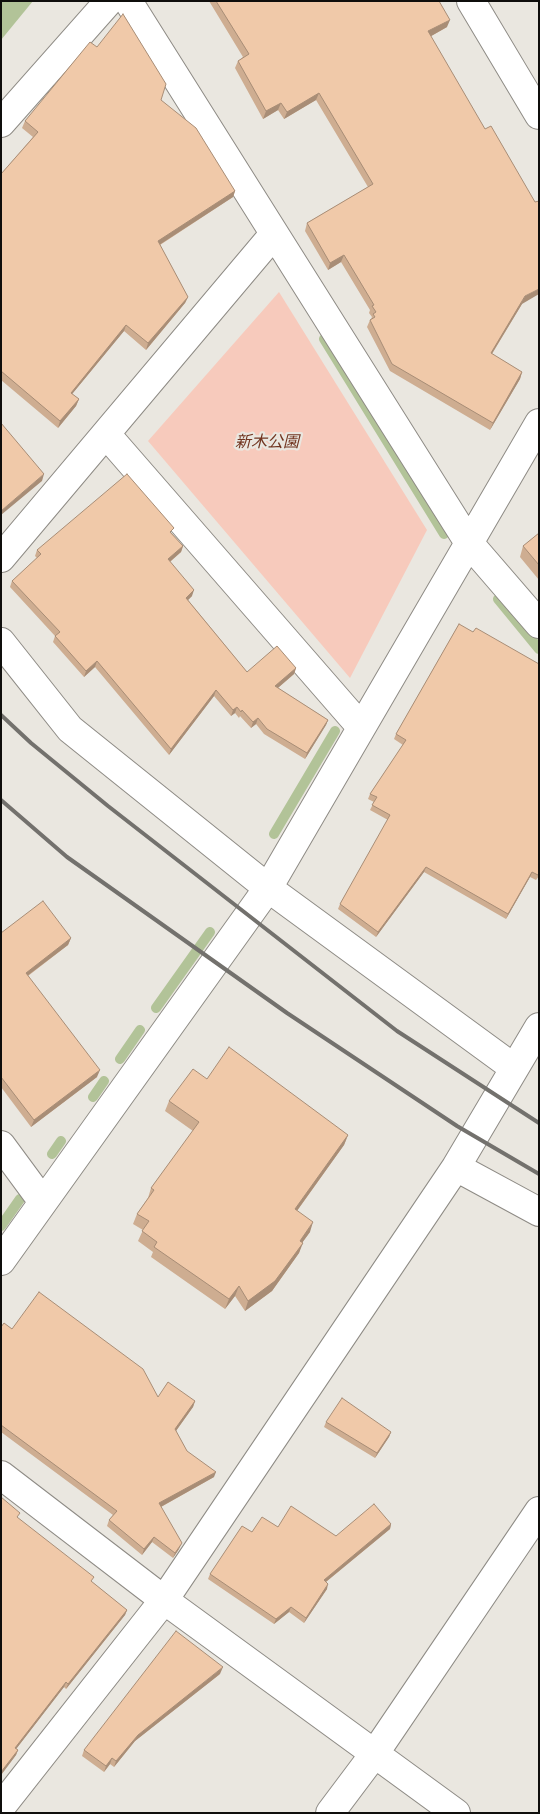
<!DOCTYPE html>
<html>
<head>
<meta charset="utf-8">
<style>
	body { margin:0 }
	#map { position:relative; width:540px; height:1814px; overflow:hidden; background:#eae7e0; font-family:Literata,serif }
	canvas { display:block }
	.frame { position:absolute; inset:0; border:2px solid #0f0e0c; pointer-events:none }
</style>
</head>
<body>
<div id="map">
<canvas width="540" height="1814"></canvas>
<div class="frame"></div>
</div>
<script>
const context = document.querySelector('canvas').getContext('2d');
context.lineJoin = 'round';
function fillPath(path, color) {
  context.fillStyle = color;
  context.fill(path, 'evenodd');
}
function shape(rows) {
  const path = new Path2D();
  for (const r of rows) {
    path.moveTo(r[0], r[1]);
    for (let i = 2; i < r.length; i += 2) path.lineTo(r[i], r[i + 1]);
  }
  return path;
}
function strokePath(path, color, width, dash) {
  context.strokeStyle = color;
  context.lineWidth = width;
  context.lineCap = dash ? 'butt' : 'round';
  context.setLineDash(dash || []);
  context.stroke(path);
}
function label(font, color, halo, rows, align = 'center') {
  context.font = font + ' Literata,"Noto Sans JP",serif';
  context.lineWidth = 4.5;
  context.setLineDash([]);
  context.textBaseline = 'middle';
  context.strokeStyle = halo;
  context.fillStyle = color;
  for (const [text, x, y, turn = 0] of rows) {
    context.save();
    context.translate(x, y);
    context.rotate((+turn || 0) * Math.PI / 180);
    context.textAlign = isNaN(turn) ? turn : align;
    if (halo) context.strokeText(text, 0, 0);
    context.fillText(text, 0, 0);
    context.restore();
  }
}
fillPath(shape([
	[279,292,427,530,350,678,148,441]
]), '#f7cabc');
fillPath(shape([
	[1,1,33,1,1,40]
]), '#b2c398');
strokePath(shape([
	[324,339,444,534],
	[498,599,539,649],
	[274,834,335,731],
	[156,1008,210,932],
	[120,1059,140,1030],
	[93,1097,104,1081],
	[52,1154,61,1141],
	[1,1226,20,1199]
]), '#b2c398', 10);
const minor = shape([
	[128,1,469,543,539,624],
	[471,1,539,115],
	[1,123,109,1],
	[106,434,361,727],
	[1,558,274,234],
	[1,642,70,729,268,888,514,1068],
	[1,1145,43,1202],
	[456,1167,539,1212],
	[1,1261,268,888,539,423],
	[1,1475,164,1600,456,1813],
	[1,1807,164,1600,456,1167,539,1027],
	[330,1813,375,1753,539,1511]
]);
strokePath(minor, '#8e8b85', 30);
strokePath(minor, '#fff', 28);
strokePath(shape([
	[1,715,31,743,108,806,397,1031,539,1123],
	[1,800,67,857,287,1013,457,1126,539,1174]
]), '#73716d', 4);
fillPath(shape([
	[209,1,439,1,447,27,431,36,522,304,492,354,522,372,520,379,490,430,390,371,367,327,370,320,371,319,372,317,369,313,370,310,341,262,328,270,305,231,307,223,368,187,316,100,284,119,278,110,263,119,235,68,238,61,243,57],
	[161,100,235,191,233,197,160,245,188,297,185,303,146,350,124,331,72,394,79,399,76,406,58,428,1,380,1,174,33,137,22,128,25,121],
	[539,533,539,580,520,557,523,546],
	[172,534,183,546,181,552,170,562,192,596,188,600,247,672,296,668,294,674,278,688,328,720,326,725,305,759,264,734,256,724,251,728,240,716,239,718,235,713,231,716,214,696,169,755,95,667,84,677,53,642,55,636,10,587,12,581,37,558,35,556,37,550],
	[459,624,539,876,536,880,530,877,506,919,424,872,376,937,338,909,340,904,388,820,370,810,374,802,368,799,370,794,403,745,394,739,396,734],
	[1,933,71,938,68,945,28,976,97,1077,31,1127,1,1087],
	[207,1079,348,1135,344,1145,297,1211,310,1232,302,1243,299,1253,272,1291,245,1311,235,1296,225,1309,151,1257,153,1252,138,1241,143,1230,133,1224,137,1214,148,1198,151,1188,193,1131,165,1111,169,1101],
	[1,1327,12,1329,158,1397,195,1401,193,1407,176,1431,187,1451,214,1477,161,1507,179,1549,173,1558,152,1542,142,1555,107,1526,109,1520,113,1515,1,1432],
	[326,1422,391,1432,389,1437,375,1458,324,1427],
	[1,1497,18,1518,92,1582,127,1610,125,1615,66,1689,64,1687,16,1749,18,1750,16,1755,1,1775],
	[391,1524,390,1529,326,1582,327,1589,304,1623,289,1612,274,1624,208,1579,210,1574,252,1532,278,1527,336,1536],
	[220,1674,135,1741,114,1767,110,1764,104,1772,82,1756,84,1750]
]), '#cead91');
fillPath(shape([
	[450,20,447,27,426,39,428,31],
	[319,93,316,100,284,119,287,112],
	[281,103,278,110,263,119,266,111],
	[235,191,233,197,156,247,158,241],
	[344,255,341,262,328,270,330,263],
	[539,289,539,294,522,304,488,360,491,353,525,296],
	[188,297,185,303,146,350,148,343],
	[126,325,124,331,68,399,71,393],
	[522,372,520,379,490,430,493,423],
	[79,399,76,406,58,428,60,421],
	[44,474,42,481,1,515,1,511],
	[183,546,181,552,166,565,168,559],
	[194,590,192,596,184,604,186,598],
	[97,661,95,667,84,677,86,671],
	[296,668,294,674,273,692,275,686],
	[216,690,214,696,169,755,171,749],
	[237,707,235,713,231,716,233,710],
	[258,718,256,724,251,728,253,722],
	[328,720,326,725,305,759,307,753],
	[426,867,424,872,376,937,378,932],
	[532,872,530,877,506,919,508,914],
	[71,938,68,945,23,979,26,973],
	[100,1070,97,1077,31,1127,34,1120],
	[348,1135,344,1145,291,1219,295,1209],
	[313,1222,310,1232,296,1251,300,1241],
	[303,1243,299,1253,272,1291,245,1311,248,1301],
	[239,1286,235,1296,225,1309,229,1299],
	[195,1401,193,1407,173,1435,175,1429],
	[391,1432,389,1437,375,1458,377,1453],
	[216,1472,214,1477,157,1509,159,1503],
	[391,1524,390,1529,322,1585,324,1580],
	[154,1537,152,1542,142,1555,144,1549],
	[182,1543,179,1549,173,1558,175,1553],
	[328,1584,327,1589,304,1623,306,1618],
	[291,1607,289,1612,274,1624,276,1619],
	[127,1610,125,1615,66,1689,68,1684],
	[223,1667,220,1674,135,1741,114,1767,116,1761,138,1735],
	[66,1682,64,1687,13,1753,15,1748],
	[18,1750,16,1755,1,1775,1,1772],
	[112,1758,110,1764,104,1772,106,1766]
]), '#a88d76');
const building = shape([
	[216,1,439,1,450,20,428,31,485,129,491,126,535,202,539,201,539,289,525,296,491,353,522,372,493,423,392,364,370,320,375,317,373,314,376,312,372,306,374,305,344,255,330,263,307,223,373,184,319,93,287,112,281,103,266,111,238,61,249,54,216,1],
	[123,14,166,84,161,100,196,128,235,191,158,241,188,297,148,343,126,325,71,393,79,399,60,421,1,371,1,174,38,132,25,121,90,42,97,47,123,14],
	[1,423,44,474,1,511,1,423],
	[127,474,174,528,170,532,183,546,168,559,194,590,186,598,247,672,277,646,296,668,275,686,328,720,307,753,267,729,258,718,253,722,242,710,241,712,237,707,233,710,216,690,171,749,97,661,86,671,55,636,60,632,12,581,41,554,37,550,127,474],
	[539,533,539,565,523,546,539,533],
	[459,624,473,632,476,628,539,664,539,874,538,875,532,872,508,914,426,867,378,932,340,904,390,815,372,805,377,797,370,794,406,740,396,734,459,624],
	[43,901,71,938,26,973,100,1070,34,1120,1,1077,1,933,43,901],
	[229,1047,348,1135,295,1209,313,1222,300,1241,303,1243,275,1281,248,1301,239,1286,229,1299,154,1247,157,1242,142,1231,149,1221,137,1214,154,1190,151,1188,199,1122,169,1101,193,1069,207,1079,229,1047],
	[39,1292,143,1369,158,1397,168,1382,195,1401,175,1429,187,1451,216,1472,159,1503,182,1543,175,1553,154,1537,144,1549,109,1520,117,1511,1,1425,1,1327,4,1323,12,1329,39,1292],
	[342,1398,391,1432,377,1453,326,1422,342,1398],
	[1,1497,20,1513,17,1517,94,1577,91,1581,127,1610,68,1684,66,1682,15,1748,18,1750,1,1772,1,1497],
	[374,1504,391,1524,324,1580,328,1584,306,1618,291,1607,276,1619,210,1574,242,1526,252,1532,262,1517,278,1527,291,1506,336,1536,374,1504],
	[176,1631,223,1667,138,1735,116,1761,112,1758,106,1766,84,1750,176,1631]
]);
fillPath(building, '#f0c9a9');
strokePath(building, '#a88d76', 1);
label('italic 16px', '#723621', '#eae7e0', [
	["新木公園",267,442]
]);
</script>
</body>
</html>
